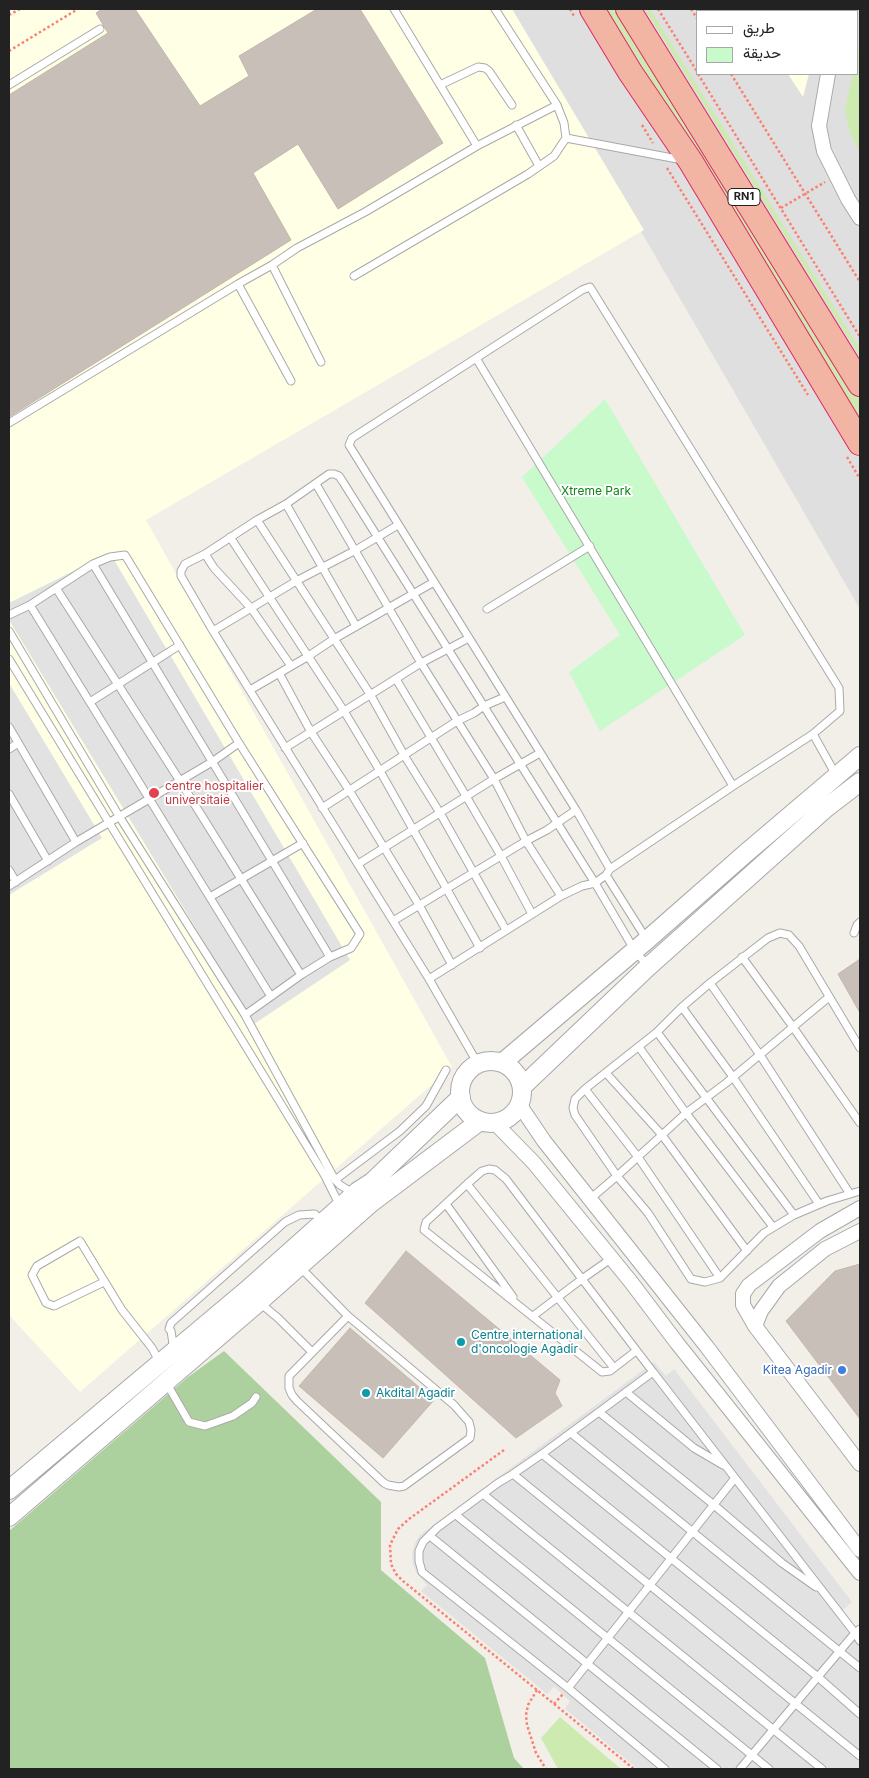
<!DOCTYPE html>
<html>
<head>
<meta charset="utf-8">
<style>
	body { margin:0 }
	#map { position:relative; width:869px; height:1778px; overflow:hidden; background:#f2efe9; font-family:Inter,Vazirmatn,sans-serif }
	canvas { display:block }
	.frame { position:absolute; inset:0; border:10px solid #222; pointer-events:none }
	.legend { position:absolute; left:696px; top:10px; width:162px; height:65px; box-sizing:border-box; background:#fff; border:1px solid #a7a7a7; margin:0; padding:6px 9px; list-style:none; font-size:15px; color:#222 }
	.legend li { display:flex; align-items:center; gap:10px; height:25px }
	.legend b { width:25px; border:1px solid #a7a7a7 }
</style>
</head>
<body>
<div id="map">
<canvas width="869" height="1778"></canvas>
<div class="frame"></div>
<ul class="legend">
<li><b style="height:6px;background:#fff"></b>طريق</li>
<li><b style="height:14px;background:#c8facc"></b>حديقة</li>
</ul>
</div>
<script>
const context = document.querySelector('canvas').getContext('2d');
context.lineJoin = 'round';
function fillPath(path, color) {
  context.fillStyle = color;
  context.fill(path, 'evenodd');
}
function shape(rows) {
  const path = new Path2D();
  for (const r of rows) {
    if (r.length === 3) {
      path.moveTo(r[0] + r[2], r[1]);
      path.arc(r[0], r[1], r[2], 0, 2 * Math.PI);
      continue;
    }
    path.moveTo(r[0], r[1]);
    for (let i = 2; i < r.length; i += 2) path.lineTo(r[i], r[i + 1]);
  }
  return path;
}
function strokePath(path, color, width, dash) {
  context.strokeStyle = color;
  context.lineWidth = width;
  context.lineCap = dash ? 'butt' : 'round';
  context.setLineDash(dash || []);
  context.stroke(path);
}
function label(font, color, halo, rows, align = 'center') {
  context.font = font + ' Inter,sans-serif';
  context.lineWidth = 4;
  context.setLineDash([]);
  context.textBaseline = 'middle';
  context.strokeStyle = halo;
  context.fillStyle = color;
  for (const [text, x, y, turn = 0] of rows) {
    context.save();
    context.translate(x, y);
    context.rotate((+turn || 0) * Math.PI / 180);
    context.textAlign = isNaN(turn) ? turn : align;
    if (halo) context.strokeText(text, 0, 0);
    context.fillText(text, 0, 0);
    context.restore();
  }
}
fillPath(shape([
	[512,9,860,9,860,609],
	[698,11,858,11,858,74,698,74]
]), '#e0dfdf');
fillPath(shape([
	[9,9,512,9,644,230,146,520,452,1067,80,1392,9,1315],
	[748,9,826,9,825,11,749,11],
	[788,74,809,74,803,97]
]), '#ffffe5');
fillPath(shape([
	[607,9,620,9,860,400,860,420],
	[645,9,650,9,860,349,860,357],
	[860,42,860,153,850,133,845,109,853,74,858,74,858,53],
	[560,1717,621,1769,558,1769,541,1738]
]), '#cdebb0');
fillPath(shape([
	[224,1351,381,1502,381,1570,485,1658,514,1758,524,1769,9,1769,9,1531,188,1377]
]), '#add19e');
fillPath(shape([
	[605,399,745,635,600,731,569,672,620,635,522,477]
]), '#c8facc');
fillPath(shape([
	[110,553,350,960,254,1024,9,620,9,603],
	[9,683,102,838,9,895],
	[654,1362,666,1376,674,1369,852,1602,842,1611,860,1634,860,1769,638,1769,565,1709,570,1701,554,1687,547,1694,421,1591,427,1585,417,1574,413,1565,412,1553,415,1543,420,1535]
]), '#e2e2e2');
const building = shape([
	[102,9,135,9,200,106,249,76,239,56,317,9,360,9,443,143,338,209,298,144,253,173,291,240,9,417,9,95,108,33,96,13,102,9],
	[860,959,860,1013,838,974,860,959],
	[406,1251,560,1380,555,1393,562,1406,516,1438,365,1303,406,1251],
	[860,1264,860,1419,786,1321,835,1271,860,1264],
	[350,1328,434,1400,383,1458,299,1386,350,1328]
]);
fillPath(building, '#c7bfb8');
strokePath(building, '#c4b6ab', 1);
const service = shape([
	[394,9,477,146],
	[9,85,100,29],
	[440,85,478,67,485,68,489,71,512,105],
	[516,125,539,166],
	[566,138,683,160],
	[272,265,321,362],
	[354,276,528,174,554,156,566,138,564,123,557,105],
	[238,284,291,381],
	[476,358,733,786],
	[9,423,238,284,272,265,297,248,365,212,477,146,557,105,495,9],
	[316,484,421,663,494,779,526,841,561,896],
	[286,504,356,626],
	[257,520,370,694,404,755,440,813,506,930],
	[230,537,344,711,380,771,480,948],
	[205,554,214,568,251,608,291,666],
	[93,564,330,957],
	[56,588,180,781,301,975],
	[30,605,270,995],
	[487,609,590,546],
	[9,615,30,605,93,564,110,557,125,555,239,743,360,934,351,948,330,957,301,975,245,1015],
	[9,631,119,816,245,1015,335,1180,340,1185,348,1190,355,1191],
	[213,631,298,580,354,551,398,525],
	[9,659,325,1176,340,1206],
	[279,673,311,732,349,790,419,905,452,965],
	[396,679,466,796,501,856,532,914],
	[250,690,307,657,334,639,434,582],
	[90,702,180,645],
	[9,727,76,842],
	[285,748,421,663,469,638],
	[9,749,18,743],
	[9,794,48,861],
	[322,808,457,721,474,713,484,706,505,697],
	[358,864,494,779,540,753],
	[610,869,576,810,349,445,352,438,582,290,590,287,839,688,840,711,813,734],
	[9,870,16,882],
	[9,886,76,842,212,762,239,743],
	[210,897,303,843],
	[393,921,526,841,547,830,576,810],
	[854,933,857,925,860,922],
	[647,940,606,875,610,869,733,786,813,734,836,775],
	[742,957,793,1027,860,1123],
	[429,979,561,896,582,886,595,883,606,875],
	[710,983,760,1055,850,1194],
	[682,1007,733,1077,819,1204],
	[657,1032,794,1215],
	[639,1047,686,1113,773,1227],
	[860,1048,799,946,789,935,780,933,768,938,710,983,682,1007,657,1032,585,1089,575,1099,573,1108,575,1115,617,1176,648,1213,691,1279,705,1282,720,1278,764,1233,794,1215,827,1201,860,1191],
	[478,1064,429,979,213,631,181,576,181,571,185,564,205,554,257,520,286,504,329,474,334,474,339,476,343,482,595,883,635,951,648,966],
	[606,1073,662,1135,747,1251],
	[585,1089,638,1157,720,1278],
	[335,1180,400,1131,426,1106,446,1070],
	[467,1184,614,1368],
	[590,1199,617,1176,686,1113,726,1083,829,997],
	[446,1204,513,1297],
	[612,1258,582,1279,653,1372],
	[299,1266,348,1316],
	[104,1282,54,1306,46,1303,32,1275,37,1266,80,1241,122,1310,152,1348,160,1363],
	[260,1303,278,1318,312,1352],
	[348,1316,454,1405,469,1422,471,1430,470,1438,404,1486,399,1487,388,1485,384,1483,297,1401,292,1395,289,1388,289,1376,348,1316],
	[533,1316,582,1279,506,1179,495,1170,489,1169,482,1171,467,1184,426,1222,424,1230,602,1372,610,1371,636,1351],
	[174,1350,171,1331,169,1329,171,1323,285,1222,299,1215,315,1214,323,1223],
	[167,1384,189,1422,205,1426,233,1416,252,1403,256,1397],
	[626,1392,694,1448,723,1465],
	[599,1412,714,1505,782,1563,816,1587],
	[571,1433,860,1668],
	[542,1454,818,1677,860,1714],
	[513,1474,860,1756],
	[483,1494,822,1769],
	[456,1515,769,1769],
	[430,1536,717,1769],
	[568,1688,735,1478],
	[665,1769,568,1688,422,1572,419,1561,419,1551,423,1542,437,1528,498,1483,513,1474,542,1454,653,1372,855,1633,860,1629],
	[740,1769,855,1633,860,1641]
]);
const minor = shape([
	[841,11,842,9],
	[828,74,819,126,824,151,848,199,860,218],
	[519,1104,544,1141,707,1347,860,1550],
	[494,1122,534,1163,631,1282,677,1343,860,1573],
	[860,1208,820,1231,749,1285,743,1294,743,1305,755,1326,860,1464],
	[755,1326,761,1311,779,1286,825,1249,860,1231]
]);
const tertiary = shape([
	[491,1092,31],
	[502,1063,647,940,746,853,860,756],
	[522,1087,648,967,826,808,860,782],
	[9,1490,247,1290,358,1191,372,1182,461,1097],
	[9,1517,259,1302,371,1203,480,1121]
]);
const trunk = shape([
	[592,9,630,72,691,162,860,443],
	[628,9,860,384]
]);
strokePath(service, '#a9a9a9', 9);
strokePath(minor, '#a9a9a9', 16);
strokePath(tertiary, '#a9a9a9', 20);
strokePath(trunk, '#dc2a67', 26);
strokePath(shape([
	[570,9,574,16],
	[658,9,698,73],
	[691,9,698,20],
	[9,15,20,9],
	[9,51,78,9],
	[698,74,860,337],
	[731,74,860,282],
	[642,125,653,143],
	[667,168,808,395],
	[781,208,825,182],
	[847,457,860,479],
	[504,1450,409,1519,398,1529,390,1545,391,1564,396,1574,403,1581,634,1769],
	[537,1690,528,1705,526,1715,527,1725,536,1753,546,1769],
	[554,1704,563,1694]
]), '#fa8072', 2.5, [2.5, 2.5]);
strokePath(service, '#fff', 7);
strokePath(minor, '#fff', 14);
strokePath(tertiary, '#fff', 18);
strokePath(trunk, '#f2b4a3', 24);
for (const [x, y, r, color] of [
	[154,793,6,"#e0444e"],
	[461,1342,5,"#0f9aa8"],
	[842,1370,5,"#3f7fe0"],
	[366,1393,5,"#0f9aa8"]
]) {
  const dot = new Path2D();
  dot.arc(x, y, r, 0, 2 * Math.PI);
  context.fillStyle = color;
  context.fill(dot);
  strokePath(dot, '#fff', 2);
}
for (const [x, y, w] of [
	[744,197,32]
]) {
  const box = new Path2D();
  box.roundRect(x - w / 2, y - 8.5, w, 17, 4);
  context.fillStyle = '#fff';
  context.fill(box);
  strokePath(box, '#222', 1);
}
label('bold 11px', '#222', null, [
	["RN1",744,197]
]);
label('12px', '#0c8416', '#fff', [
	["Xtreme Park",596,491]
]);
label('12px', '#be3a42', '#fff', [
	["centre hospitalier",165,786],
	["universitaie",165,800]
], 'left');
label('12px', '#0d838f', '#fff', [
	["Centre international",471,1335],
	["d'oncologie Agadir",471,1349],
	["Akdital Agadir",376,1393]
], 'left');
label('12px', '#366cbe', '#fff', [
	["Kitea Agadir",832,1370]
], 'right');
</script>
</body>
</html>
